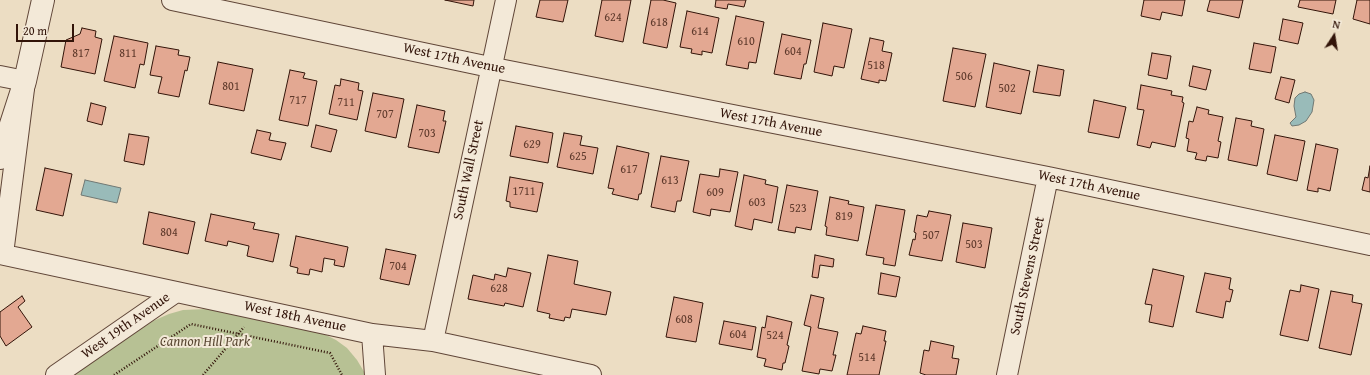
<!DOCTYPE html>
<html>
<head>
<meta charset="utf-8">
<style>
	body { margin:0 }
	#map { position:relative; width:1370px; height:375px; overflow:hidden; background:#ecddc3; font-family:"Gentium Book Plus",serif }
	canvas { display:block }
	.north { position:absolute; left:1314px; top:16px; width:40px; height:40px; -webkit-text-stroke:3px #f3e9d8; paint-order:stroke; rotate:12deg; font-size:11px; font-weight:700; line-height:16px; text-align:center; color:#321409 }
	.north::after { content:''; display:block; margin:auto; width:14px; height:18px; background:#321409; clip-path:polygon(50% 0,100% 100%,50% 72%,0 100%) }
	.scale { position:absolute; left:16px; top:24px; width:58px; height:18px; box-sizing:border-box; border:2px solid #321409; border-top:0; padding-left:5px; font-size:12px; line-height:14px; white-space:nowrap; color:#321409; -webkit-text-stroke:3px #f3e9d8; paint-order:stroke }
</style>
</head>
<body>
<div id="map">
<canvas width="1370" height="375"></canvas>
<div class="north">N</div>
<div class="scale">20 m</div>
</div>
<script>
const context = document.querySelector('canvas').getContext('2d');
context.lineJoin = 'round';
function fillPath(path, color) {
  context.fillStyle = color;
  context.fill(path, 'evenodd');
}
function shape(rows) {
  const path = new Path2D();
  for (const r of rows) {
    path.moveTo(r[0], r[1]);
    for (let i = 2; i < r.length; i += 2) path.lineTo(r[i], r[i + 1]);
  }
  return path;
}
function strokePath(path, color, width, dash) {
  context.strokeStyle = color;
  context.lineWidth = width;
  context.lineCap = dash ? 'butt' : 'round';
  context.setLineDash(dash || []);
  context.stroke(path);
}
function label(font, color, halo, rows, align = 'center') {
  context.font = font + ' "Gentium Book Plus",serif';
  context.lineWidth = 4;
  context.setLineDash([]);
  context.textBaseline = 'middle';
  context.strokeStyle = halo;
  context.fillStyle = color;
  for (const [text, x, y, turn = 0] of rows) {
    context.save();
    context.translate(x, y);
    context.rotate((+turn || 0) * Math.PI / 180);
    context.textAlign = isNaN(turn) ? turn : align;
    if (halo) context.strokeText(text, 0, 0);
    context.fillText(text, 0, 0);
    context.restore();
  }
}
fillPath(shape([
	[206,309,324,334,336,340,347,348,357,360,366,375,71,375,153,321,169,314,183,310]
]), '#b7c194');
const water = shape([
	[1305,92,1311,94,1314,100,1312,112,1306,121,1299,125,1292,126,1290,123,1296,117,1294,106,1295,98,1299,94,1305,92],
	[85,180,121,188,117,203,81,195,85,180]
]);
fillPath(water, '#99bbb9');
strokePath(water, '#707873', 1);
const building = shape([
	[445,0,474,0,473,6,445,0],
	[540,0,568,0,563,22,536,17,540,0],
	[602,0,631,0,623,42,595,36,602,0],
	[651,0,663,0,676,3,667,48,643,43,651,0],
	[716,0,746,0,744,7,728,4,727,9,715,7,716,0],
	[1144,0,1185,0,1182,16,1162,12,1160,20,1141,16,1144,0],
	[1210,0,1243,0,1239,18,1207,11,1210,0],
	[1300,0,1336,0,1333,14,1298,7,1300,0],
	[1357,0,1370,0,1370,24,1353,19,1357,0],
	[687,11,719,18,712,53,702,51,702,55,691,53,692,49,680,47,687,11],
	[736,16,764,22,756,63,749,62,748,69,726,65,736,16],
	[1283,19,1303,23,1298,44,1279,40,1283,19],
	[823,23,852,29,844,68,834,66,832,76,814,72,823,23],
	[82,28,96,31,95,37,102,39,95,74,61,67,66,40,80,34,82,28],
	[782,34,811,40,806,64,804,64,801,79,774,74,782,34],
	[114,36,148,43,144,65,140,64,135,88,104,81,114,36],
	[870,38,884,41,882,51,892,53,886,81,879,80,879,83,861,79,870,38],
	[1254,43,1276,47,1271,73,1249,69,1254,43],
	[156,46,179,50,178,55,190,57,187,71,185,70,179,97,158,93,162,77,150,75,156,46],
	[953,48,986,54,975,107,943,101,953,48],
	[1152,53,1171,56,1167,79,1148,75,1152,53],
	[218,62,253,69,244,111,209,104,218,62],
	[994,63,1030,71,1021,114,986,107,994,63],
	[1038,65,1064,70,1060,96,1033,92,1038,65],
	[1193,66,1211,70,1206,90,1189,86,1193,66],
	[290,70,305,73,303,78,317,81,308,126,279,120,290,70],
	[1281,77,1295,80,1289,103,1275,99,1281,77],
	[341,79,359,83,358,90,363,91,357,120,329,114,335,85,340,86,341,79],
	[1141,85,1172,91,1171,95,1183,97,1182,102,1184,103,1175,147,1152,142,1150,148,1137,145,1144,110,1137,109,1141,85],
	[373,93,404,99,396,138,365,131,373,93],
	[1094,100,1126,107,1119,138,1088,132,1094,100],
	[91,103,106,107,102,125,87,121,91,103],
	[417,105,445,111,443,121,446,121,439,153,408,147,417,105],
	[1197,107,1209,110,1208,114,1223,117,1218,141,1221,142,1218,158,1207,156,1206,161,1195,159,1197,153,1187,151,1189,139,1186,138,1189,121,1193,122,1197,107],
	[1236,118,1252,121,1251,126,1264,129,1257,166,1228,160,1236,118],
	[316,125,337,130,331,152,311,147,316,125],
	[516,126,553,133,548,163,510,156,516,126],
	[257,130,271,133,269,140,286,143,281,160,251,153,257,130],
	[564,133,582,136,580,145,598,148,593,174,557,167,564,133],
	[129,134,149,137,144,165,124,161,129,134],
	[1275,135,1305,141,1297,181,1267,174,1275,135],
	[1316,144,1338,149,1330,191,1318,188,1318,192,1307,190,1316,144],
	[617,146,649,153,641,194,639,194,638,200,612,194,614,189,608,188,617,146],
	[661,156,689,161,681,201,677,201,675,212,651,207,661,156],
	[1370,166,1370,192,1362,190,1365,177,1368,178,1370,166],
	[45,168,72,174,63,216,36,210,45,168],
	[720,169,738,172,730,212,711,209,710,216,693,212,700,174,719,177,720,169],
	[744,175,766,180,765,184,778,187,772,223,754,219,752,230,735,226,744,175],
	[510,177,543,183,537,212,510,207,510,202,506,201,510,177],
	[787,185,818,191,811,230,796,227,795,233,778,230,787,185],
	[830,197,849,201,848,204,864,207,858,241,826,235,827,227,825,226,830,197],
	[876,205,905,210,895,266,883,264,884,258,866,255,876,205],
	[929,211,951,215,942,261,909,255,913,239,915,240,916,233,914,232,917,215,927,217,929,211],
	[149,212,195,222,188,254,143,244,149,212],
	[211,214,255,223,253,229,279,234,273,262,247,256,249,246,228,241,227,246,205,241,211,214],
	[963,223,992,228,985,268,956,262,963,223],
	[296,236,348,247,344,267,334,265,335,260,324,258,322,272,310,269,309,275,297,273,298,268,290,266,296,236],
	[386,249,416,255,409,285,380,279,386,249],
	[548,255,578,261,574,284,611,292,606,315,572,309,570,318,565,317,564,321,549,318,550,314,537,311,548,255],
	[815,255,834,259,833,267,820,265,818,278,812,277,815,255],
	[508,268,531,273,523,307,505,303,504,306,468,299,473,275,494,280,495,274,506,277,508,268],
	[1153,269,1184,276,1173,327,1149,322,1152,305,1145,304,1153,269],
	[881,273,900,277,896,297,878,294,881,273],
	[1205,273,1231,278,1229,289,1233,290,1230,302,1226,301,1223,318,1196,312,1205,273],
	[1301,285,1319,289,1308,341,1280,335,1290,290,1300,292,1301,285],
	[1331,291,1353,295,1352,302,1362,304,1351,355,1319,348,1331,291],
	[811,295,824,298,818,328,838,332,833,355,836,355,832,371,820,369,819,374,802,371,811,327,804,325,811,295],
	[22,296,25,301,18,307,32,327,6,346,0,336,0,312,22,296],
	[674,297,703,303,696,342,666,337,674,297],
	[767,316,792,322,787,345,789,346,785,363,783,363,782,370,764,366,766,359,757,357,762,327,765,328,767,316],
	[724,321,756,327,752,350,719,344,724,321],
	[863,326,886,331,884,341,886,341,879,375,847,375,856,333,861,334,863,326],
	[931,341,954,346,952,358,959,359,956,375,926,375,920,373,924,350,929,351,931,341]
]);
fillPath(building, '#e3a892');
strokePath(building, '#321409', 1);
const minor = shape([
	[172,0,504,70,1048,177,1370,245],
	[0,76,25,81,3,254],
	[0,254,372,334,433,341,591,375],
	[372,334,375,375],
	[433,341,506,0],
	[56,375,176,292],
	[1007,375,1048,177]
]);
const tertiary = shape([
	[0,158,25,81,43,0]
]);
strokePath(minor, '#604638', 22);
strokePath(tertiary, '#604638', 24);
strokePath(shape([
	[114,375,191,324,330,353,342,375],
	[203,375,244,327]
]), '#321409', 2.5, [1, 2]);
strokePath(minor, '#f3e9d8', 20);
strokePath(tertiary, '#f3e9d8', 22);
label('12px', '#5e392b', null, [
	["624",613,18],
	["618",659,23],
	["614",700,32],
	["610",746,42],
	["604",793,52],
	["817",81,54],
	["811",128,54],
	["518",876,66],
	["506",964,77],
	["801",231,87],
	["502",1007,89],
	["717",298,101],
	["711",346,103],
	["707",385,115],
	["703",427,134],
	["629",532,145],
	["625",578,157],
	["617",629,170],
	["613",670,181],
	["1711",524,192],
	["609",715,193],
	["603",757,203],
	["523",798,209],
	["819",844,217],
	["804",169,233],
	["507",931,236],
	["503",974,245],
	["704",398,267],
	["628",499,289],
	["608",684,320],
	["604",738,335],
	["524",775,336],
	["514",867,358]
]);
label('14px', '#321409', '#f3e9d8', [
	["West 17th Avenue",454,59,12],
	["West 17th Avenue",771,123,11],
	["South Wall Street",469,170,-78],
	["West 17th Avenue",1089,186,12],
	["South Stevens Street",1028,276,-78],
	["West 18th Avenue",295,317,12],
	["West 19th Avenue",126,326,-35]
]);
label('italic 14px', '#5a4833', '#f3e9d8', [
	["Cannon Hill Park",205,342]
]);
</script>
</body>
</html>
